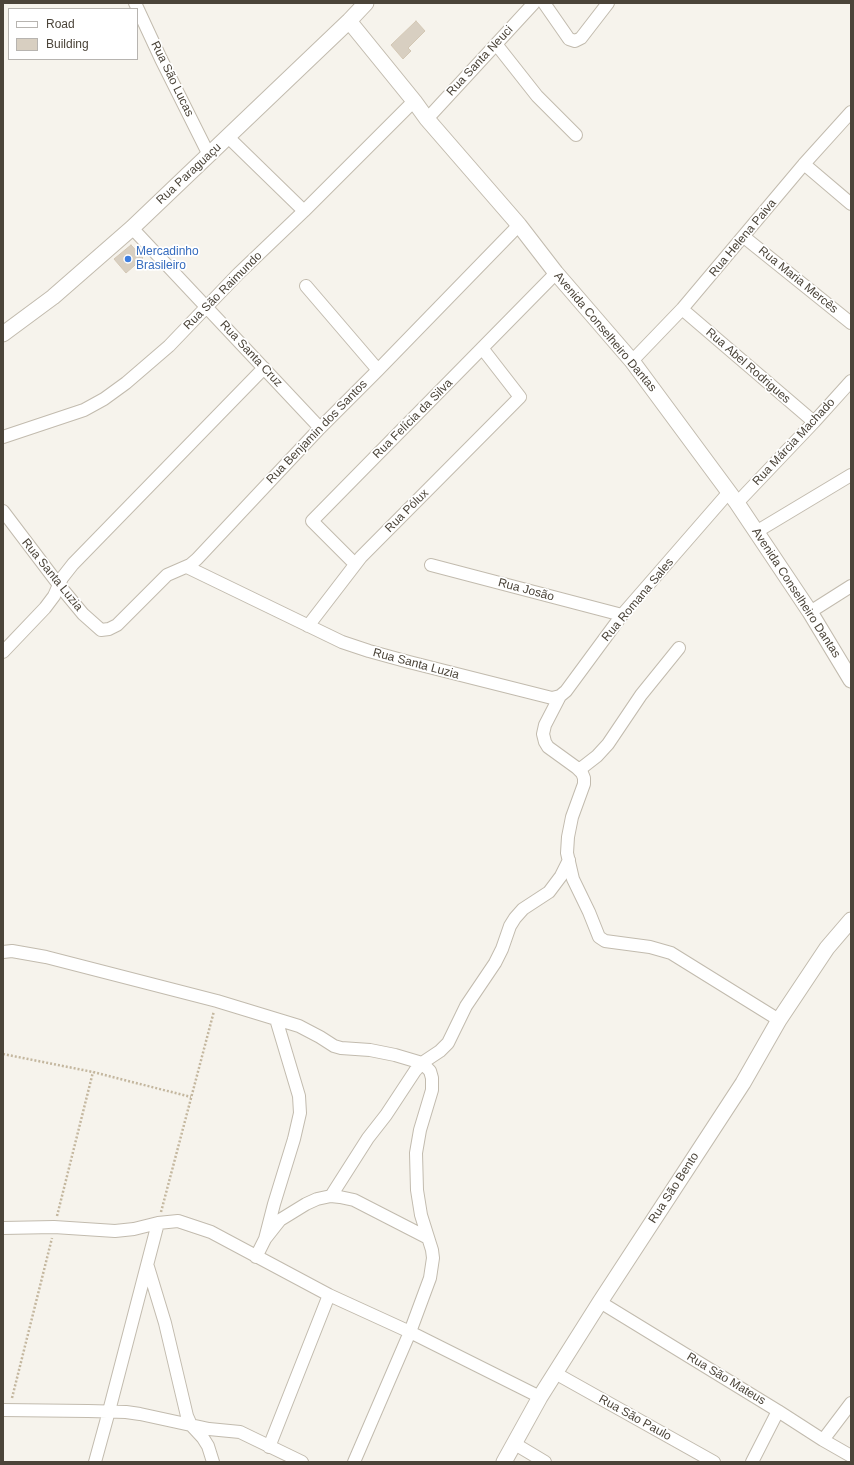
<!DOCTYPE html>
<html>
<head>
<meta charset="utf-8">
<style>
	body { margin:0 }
	#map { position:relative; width:854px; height:1465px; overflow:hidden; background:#f6f3ec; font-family:Helvetica,sans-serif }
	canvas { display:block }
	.frame { position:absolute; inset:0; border:4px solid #4b4439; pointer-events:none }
	.legend { position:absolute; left:8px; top:8px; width:130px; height:52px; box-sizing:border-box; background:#fff; border:1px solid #b7b4b0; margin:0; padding:5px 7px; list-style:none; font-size:12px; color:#4b4439 }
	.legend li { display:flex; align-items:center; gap:8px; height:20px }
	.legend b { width:20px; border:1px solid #b7b4b0 }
</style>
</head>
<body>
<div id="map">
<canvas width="854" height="1465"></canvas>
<div class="frame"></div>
<ul class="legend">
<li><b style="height:5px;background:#fff"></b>Road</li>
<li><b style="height:11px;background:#d8cfc1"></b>Building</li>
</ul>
</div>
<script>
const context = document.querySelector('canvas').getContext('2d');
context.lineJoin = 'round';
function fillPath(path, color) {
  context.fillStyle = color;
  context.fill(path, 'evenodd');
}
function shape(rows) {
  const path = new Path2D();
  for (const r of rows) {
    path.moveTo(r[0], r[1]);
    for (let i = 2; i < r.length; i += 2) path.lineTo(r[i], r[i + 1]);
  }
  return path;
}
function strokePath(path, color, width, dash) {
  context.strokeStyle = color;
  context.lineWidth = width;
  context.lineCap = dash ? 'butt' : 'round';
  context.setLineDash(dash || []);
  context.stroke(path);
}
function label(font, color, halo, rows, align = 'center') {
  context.font = font + ' Helvetica,sans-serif';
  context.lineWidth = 3.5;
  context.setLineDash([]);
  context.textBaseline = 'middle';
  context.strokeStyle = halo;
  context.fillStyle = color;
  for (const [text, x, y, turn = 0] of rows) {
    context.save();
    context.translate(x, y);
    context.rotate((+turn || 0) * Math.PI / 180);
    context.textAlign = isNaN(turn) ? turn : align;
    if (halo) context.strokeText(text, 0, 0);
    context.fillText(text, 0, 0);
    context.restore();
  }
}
const building = shape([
	[416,21,425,31,408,48,411,51,403,59,391,45,416,21],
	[131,245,143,258,126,273,114,259,131,245]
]);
fillPath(building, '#d8cfc1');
strokePath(building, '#d3c7b4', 1);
const minor = shape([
	[135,3,161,59,209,155],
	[544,3,569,39,575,41,581,38,608,3],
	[496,44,537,96,576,135],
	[427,119,534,3],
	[228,137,304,211],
	[804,164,851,204],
	[132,228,320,428],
	[744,237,851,323],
	[306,286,378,370],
	[682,309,814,422],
	[632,361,682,309,804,164,851,112],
	[3,437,84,410,104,399,126,383,169,346,238,274,304,211,414,101],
	[737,503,814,422,851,381],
	[3,511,59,585,83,614,101,630,109,629,117,625,167,575,190,565,197,559,320,428,378,370,519,225],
	[756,532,851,475],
	[355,564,312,521,556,273],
	[431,565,622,615],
	[187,567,342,642,369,651,409,662,552,698,560,696,566,691,622,615,729,492],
	[810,612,851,586],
	[308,626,361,557,520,397,482,348],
	[3,652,45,608,54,596,62,578,73,564,264,368],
	[560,696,545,725,543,734,545,742,548,747,577,768,582,773,584,778,584,784,572,817,568,837,567,853,573,879,589,912,599,937,605,941,650,947,671,953,779,1020],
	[579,770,597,756,608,744,641,695,679,648],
	[3,952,12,951,46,957,217,1001,299,1026,320,1037,334,1046,341,1048,370,1050,395,1055,422,1063,430,1071,432,1078,432,1090,420,1130,416,1153,417,1190,421,1215,432,1250,433,1258,430,1278,410,1332,354,1462],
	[331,1196,368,1138,386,1115,415,1071,422,1063,440,1051,448,1043,466,1006,495,963,502,949,510,926,515,918,523,909,549,892,561,876,569,860],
	[3,1228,54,1227,115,1231,134,1229,158,1223,178,1221,211,1232,329,1295,410,1332,540,1397],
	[265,1239,274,1204,294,1139,300,1113,299,1096,276,1019],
	[256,1257,265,1239,280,1220,306,1204,317,1199,331,1196,340,1197,354,1200,428,1238],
	[148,1267,165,1323,187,1416,191,1425,203,1438,208,1446,213,1462],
	[600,1302,778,1411,823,1440,851,1456],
	[555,1373,714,1462],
	[3,1410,88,1411,126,1412,140,1414,209,1429,240,1432,302,1462],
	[823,1440,851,1403],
	[515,1444,545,1462],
	[269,1447,329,1295],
	[95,1462,109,1411,158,1223],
	[752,1462,778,1411]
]);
const tertiary = shape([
	[349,21,414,101,427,119,519,225,556,273,632,361,737,503,810,612,851,680],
	[3,334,53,297,132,228,349,21,366,3],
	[504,1462,540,1397,600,1302,743,1083,779,1020,827,948,851,920]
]);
strokePath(minor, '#c2bbae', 14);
strokePath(tertiary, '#c2bbae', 17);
strokePath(shape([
	[3,1054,93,1072,191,1097],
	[161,1212,214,1011],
	[57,1216,93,1072],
	[12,1398,52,1238]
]), '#c4b79f', 2.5, [2, 2]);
strokePath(minor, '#fff', 12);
strokePath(tertiary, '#fff', 15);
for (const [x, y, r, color] of [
	[128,259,4,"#3f7fe0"]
]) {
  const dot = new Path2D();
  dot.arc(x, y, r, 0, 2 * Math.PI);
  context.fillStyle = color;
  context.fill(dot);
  strokePath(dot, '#fff', 1.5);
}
label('12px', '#4b4439', '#fff', [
	["Rua Santa Neuci",480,61,-47],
	["Rua São Lucas",172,79,64],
	["Rua Paraguaçu",189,174,-43],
	["Rua Helena Paiva",743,238,-50],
	["Rua Maria Mercês",798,280,39],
	["Rua São Raimundo",223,291,-45],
	["Avenida Conselheiro Dantas",605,332,50],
	["Rua Santa Cruz",251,354,47],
	["Rua Abel Rodrigues",748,366,41],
	["Rua Felícia da Silva",413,419,-45],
	["Rua Benjamin dos Santos",317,432,-46],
	["Rua Márcia Machado",794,442,-47],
	["Rua Pólux",407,511,-45],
	["Rua Santa Luzia",52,575,51],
	["Rua Josão",526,590,15],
	["Avenida Conselheiro Dantas",796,593,57],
	["Rua Romana Sales",638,600,-50],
	["Rua Santa Luzia",416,664,15],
	["Rua São Bento",674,1188,-57],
	["Rua São Mateus",726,1379,31],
	["Rua São Paulo",635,1418,29]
]);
label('12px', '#366cbe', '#fff', [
	["Mercadinho",136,252],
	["Brasileiro",136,266]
], 'left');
</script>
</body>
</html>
